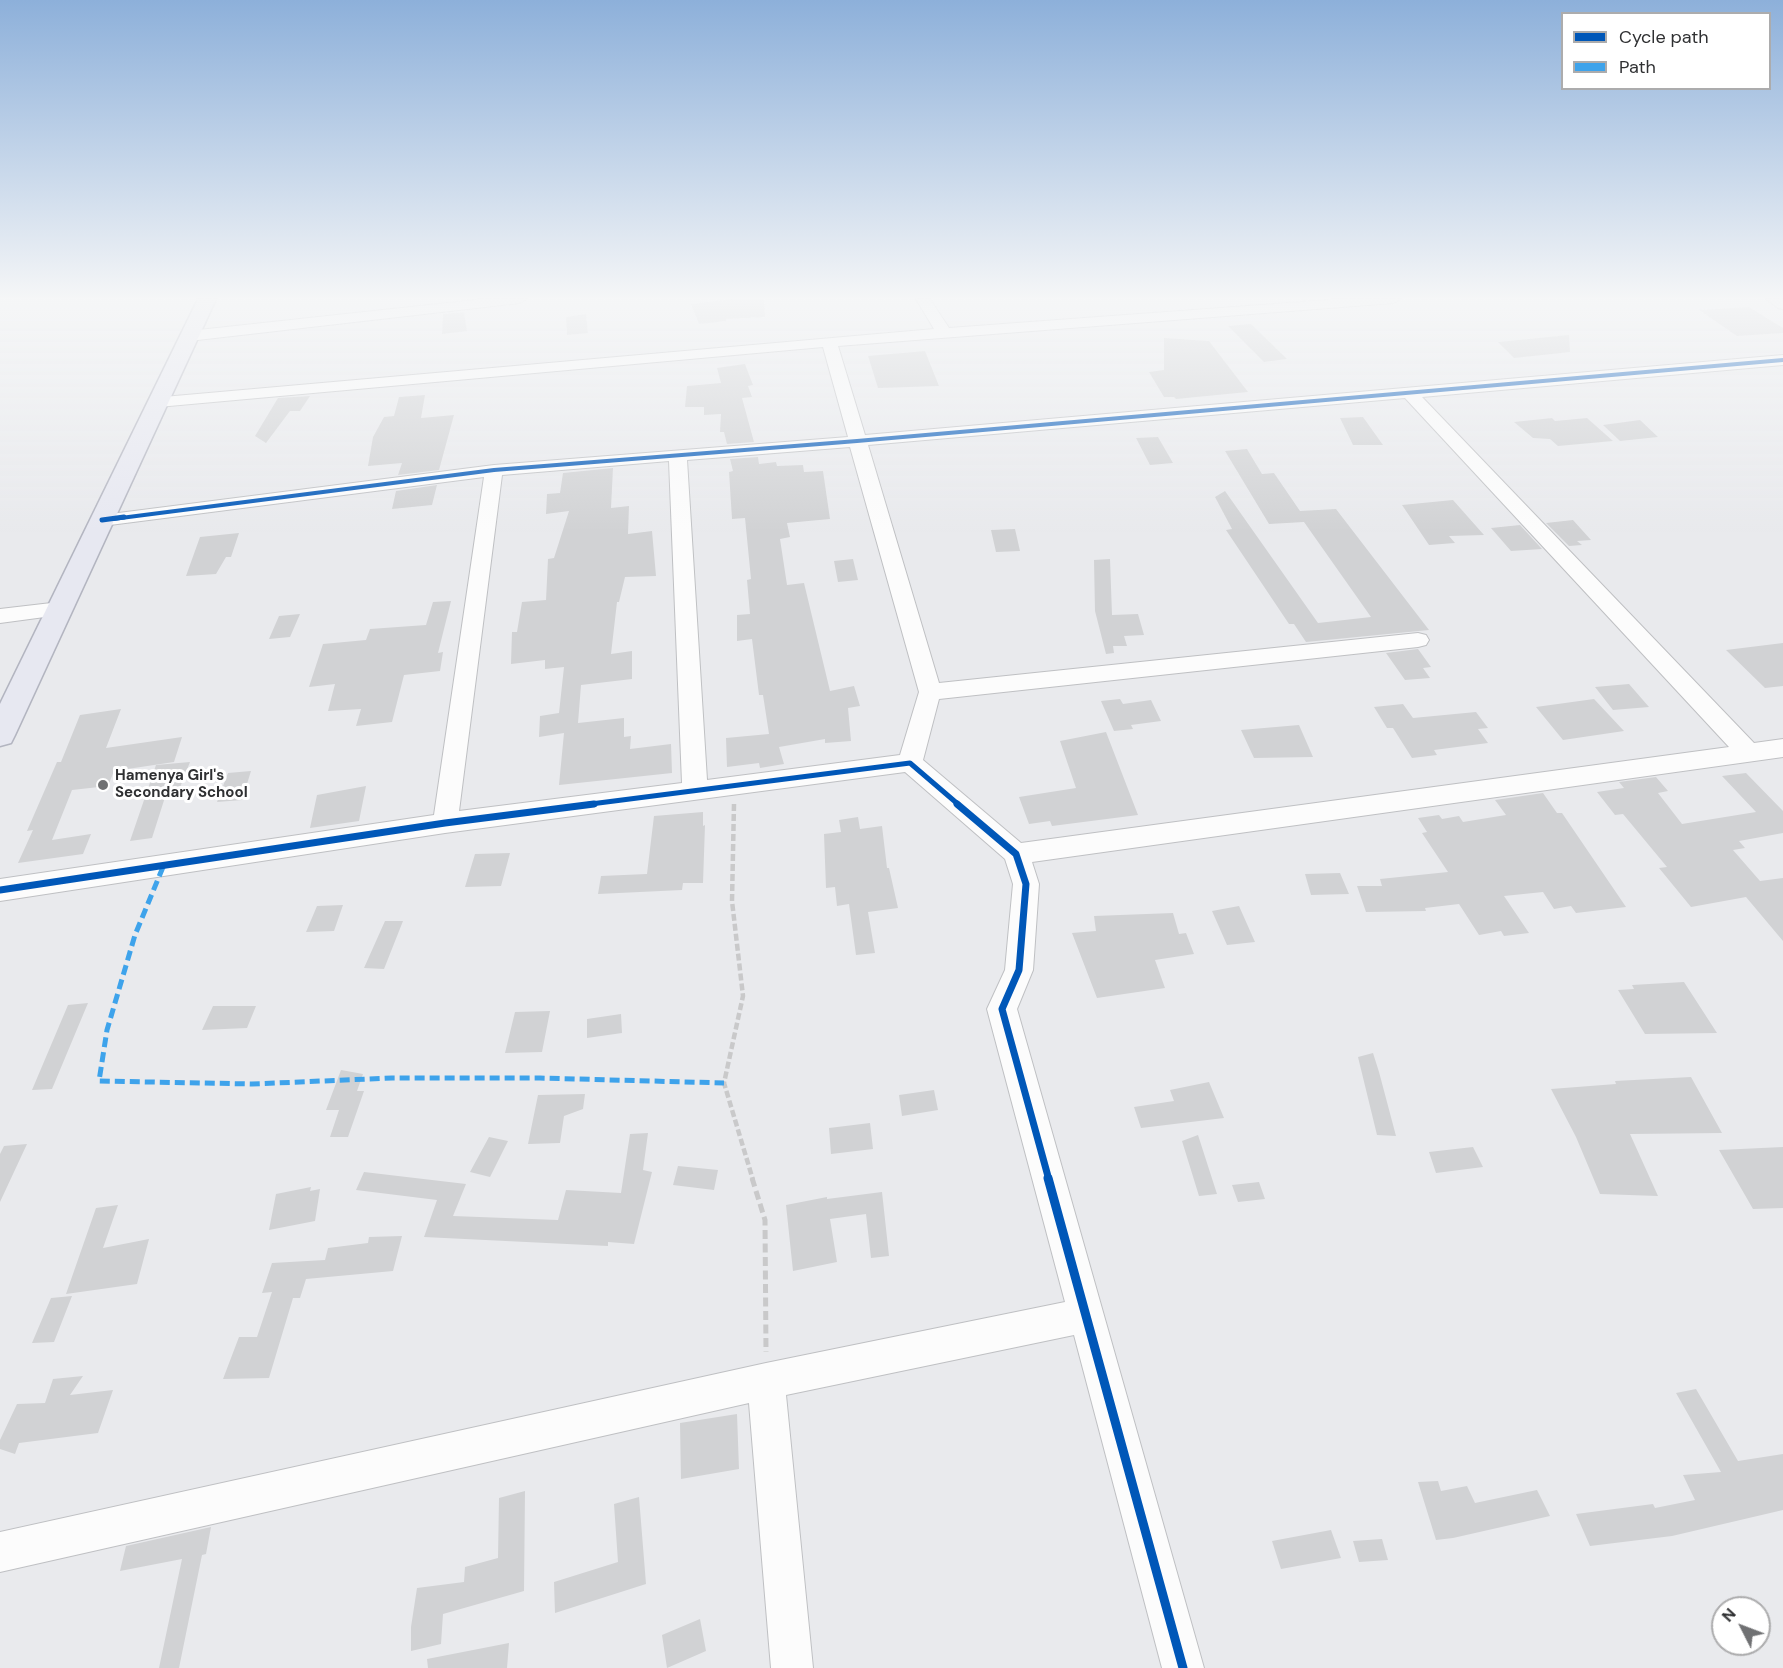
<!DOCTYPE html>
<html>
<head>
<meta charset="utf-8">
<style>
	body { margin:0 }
	#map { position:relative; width:1783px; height:1668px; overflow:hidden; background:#e9eaed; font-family:"DM Sans",sans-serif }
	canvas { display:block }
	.legend { position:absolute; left:1561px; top:12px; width:210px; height:78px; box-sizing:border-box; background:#fff; border:2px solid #acacad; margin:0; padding:8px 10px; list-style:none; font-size:18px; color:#2f3032 }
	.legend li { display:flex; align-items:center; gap:12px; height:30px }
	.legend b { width:30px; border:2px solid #acacad }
	.north { position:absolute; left:1711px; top:1596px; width:60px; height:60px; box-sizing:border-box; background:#fff; border:2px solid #acacad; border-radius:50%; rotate:312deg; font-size:16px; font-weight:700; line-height:24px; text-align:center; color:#2f3032 }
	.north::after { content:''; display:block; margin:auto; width:21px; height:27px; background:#707173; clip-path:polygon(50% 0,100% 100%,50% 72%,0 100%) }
</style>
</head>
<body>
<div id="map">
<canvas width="1783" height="1668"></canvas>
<ul class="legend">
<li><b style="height:8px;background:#0057b8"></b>Cycle path</li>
<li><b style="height:8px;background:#3ea3eb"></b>Path</li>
</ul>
<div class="north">N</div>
</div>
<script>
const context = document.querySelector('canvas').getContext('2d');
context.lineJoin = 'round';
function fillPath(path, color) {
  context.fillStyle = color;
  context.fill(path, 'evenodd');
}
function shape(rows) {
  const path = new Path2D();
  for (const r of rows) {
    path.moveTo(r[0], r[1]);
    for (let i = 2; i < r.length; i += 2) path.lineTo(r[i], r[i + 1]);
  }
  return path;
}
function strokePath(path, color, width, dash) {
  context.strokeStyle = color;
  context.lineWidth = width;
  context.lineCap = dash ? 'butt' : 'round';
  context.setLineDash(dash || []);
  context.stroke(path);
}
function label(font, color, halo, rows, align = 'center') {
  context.font = font + ' "DM Sans",sans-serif';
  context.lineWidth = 6;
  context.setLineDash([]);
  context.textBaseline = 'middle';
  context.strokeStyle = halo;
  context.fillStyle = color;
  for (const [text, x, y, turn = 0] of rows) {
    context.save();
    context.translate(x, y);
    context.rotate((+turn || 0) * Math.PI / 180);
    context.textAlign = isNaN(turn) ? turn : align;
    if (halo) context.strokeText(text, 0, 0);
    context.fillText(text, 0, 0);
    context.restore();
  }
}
fillPath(shape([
	[733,299,764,299,765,317,726,319,726,321,699,324,691,304],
	[1749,307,1783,328,1783,333,1737,336,1699,310],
	[464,312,467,331,442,334,443,314],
	[586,314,588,333,567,335,566,317],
	[1251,324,1287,359,1264,362,1228,326],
	[1569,335,1570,352,1514,358,1498,342],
	[1164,338,1209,341,1248,392,1176,399,1174,397,1164,397,1149,372,1164,370],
	[925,351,939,386,878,388,868,356],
	[745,364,753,385,748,386,752,397,742,398,754,442,727,444,724,432,720,432,721,414,704,415,704,407,685,407,687,386,721,383,717,368],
	[425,395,421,418,454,415,439,470,398,475,402,463,368,466,373,437,384,417,394,416,399,397],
	[310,396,300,411,290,411,266,443,255,436,278,398],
	[1363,417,1383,445,1353,445,1340,418],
	[1552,418,1555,421,1587,418,1613,441,1558,446,1550,439,1533,438,1514,422],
	[1640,420,1658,437,1620,441,1603,425],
	[1158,437,1173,463,1150,465,1136,438],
	[1247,449,1262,474,1274,473,1300,511,1336,509,1429,630,1306,642,1294,624,1289,624,1226,530,1232,529,1215,497,1225,491,1318,623,1371,617,1304,522,1269,524,1225,451],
	[758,457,759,464,776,462,777,466,803,465,804,472,823,471,830,519,787,523,790,537,780,539,787,585,804,583,830,691,854,686,860,706,848,708,851,741,825,743,825,739,779,747,784,764,760,768,759,763,727,767,726,738,769,734,763,695,759,695,752,639,737,641,737,615,750,614,747,580,751,579,745,518,732,519,729,472,733,471,730,459],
	[613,468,611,508,629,506,628,534,652,531,656,576,625,577,619,602,617,602,611,654,632,651,632,679,581,685,578,723,624,718,624,737,631,736,630,749,671,744,672,773,559,785,564,733,539,737,540,716,559,713,564,667,545,669,545,660,511,664,512,632,517,632,522,602,546,600,548,559,554,558,569,511,546,514,547,494,560,493,563,473],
	[437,485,432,505,392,509,396,491],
	[1453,500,1484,535,1449,536,1455,543,1429,545,1402,505],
	[1573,520,1591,540,1577,541,1582,545,1569,546,1546,523],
	[1520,525,1542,549,1511,551,1491,528],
	[1015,529,1020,551,996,552,991,530],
	[239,533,231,557,226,557,216,574,186,576,200,537],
	[853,559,858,580,838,582,834,561],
	[1110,559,1112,615,1138,614,1144,635,1124,636,1127,646,1113,646,1114,653,1106,654,1095,611,1094,560],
	[451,601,438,653,443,652,440,671,404,675,392,722,356,726,361,709,328,711,335,684,309,687,323,644,366,640,370,629,426,625,433,602],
	[300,614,290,637,269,639,279,616],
	[1783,643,1783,686,1765,688,1726,650],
	[1418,649,1431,667,1423,668,1430,678,1405,680,1386,653],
	[1629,684,1649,707,1613,710,1595,687],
	[1120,699,1123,704,1151,700,1161,721,1131,725,1133,729,1114,731,1101,701],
	[1594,699,1624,731,1563,740,1536,707],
	[1403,704,1413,718,1476,712,1488,728,1478,729,1488,743,1434,750,1437,755,1412,758,1393,728,1387,728,1374,707],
	[121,709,106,748,182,737,174,762,114,771,108,786,72,790,52,840,91,834,83,854,18,863,33,830,27,831,57,762,61,762,80,715],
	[1299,725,1313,757,1254,758,1241,730],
	[1106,732,1138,815,1052,826,1050,821,1029,824,1019,797,1076,788,1060,741],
	[190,762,179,790,167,791,152,838,130,841,156,765],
	[251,771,242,800,217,802,228,773],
	[1746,773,1783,811,1783,833,1739,841,1745,848,1733,850,1760,881,1783,878,1783,941,1746,897,1691,907,1659,868,1667,867,1623,814,1615,815,1597,792,1624,788,1619,782,1656,777,1668,791,1658,793,1682,824,1756,812,1722,776],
	[366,786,359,821,310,828,317,795],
	[1543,793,1557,813,1562,813,1626,907,1576,913,1571,906,1554,909,1543,892,1504,896,1529,933,1504,936,1501,931,1479,935,1459,904,1425,908,1426,911,1366,912,1357,886,1382,886,1380,879,1448,872,1422,833,1427,832,1418,818,1439,815,1442,819,1459,816,1463,822,1506,815,1495,800],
	[703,812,703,826,705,825,703,883,683,883,682,890,598,894,601,876,647,874,654,816],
	[858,817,860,829,882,826,887,868,889,868,898,908,868,912,875,953,856,955,849,904,837,906,835,887,826,888,824,834,841,832,839,820],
	[510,853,501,886,465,887,475,854],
	[1340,873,1349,894,1311,895,1305,874],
	[343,905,334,931,306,932,317,906],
	[1239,906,1255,942,1227,945,1212,911],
	[1173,913,1179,934,1186,933,1194,954,1155,960,1165,988,1097,998,1072,933,1096,931,1094,916],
	[385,921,403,921,384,969,364,968],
	[1684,982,1717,1033,1645,1034,1618,990,1634,989,1632,985],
	[88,1003,52,1089,32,1090,68,1005],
	[213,1006,256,1006,247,1028,202,1030],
	[550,1011,542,1052,505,1053,515,1012],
	[621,1014,622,1033,587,1038,587,1019],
	[1373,1053,1379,1072,1396,1136,1377,1135,1358,1057],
	[341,1070,363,1074,357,1091,364,1091,348,1137,330,1137,339,1110,326,1110],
	[1691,1077,1722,1133,1630,1134,1658,1196,1600,1194,1576,1137,1551,1089,1616,1084,1615,1081],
	[1209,1082,1224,1118,1141,1128,1134,1107,1174,1101,1170,1090],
	[934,1090,938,1110,902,1116,899,1095],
	[585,1094,583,1109,564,1116,560,1143,528,1144,538,1095],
	[870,1123,873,1149,831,1154,829,1128],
	[648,1133,643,1170,652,1172,634,1244,608,1242,608,1246,424,1237,437,1200,356,1190,364,1172,466,1184,453,1216,558,1220,566,1190,621,1193,630,1134],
	[1198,1135,1217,1194,1199,1196,1182,1141],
	[489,1137,508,1141,490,1177,470,1172],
	[27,1144,0,1202,0,1154,4,1146],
	[1473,1147,1483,1167,1436,1173,1429,1152],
	[1783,1147,1783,1208,1753,1209,1719,1150],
	[678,1166,718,1170,714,1190,673,1185],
	[1259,1182,1265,1199,1238,1202,1232,1185],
	[311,1187,310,1191,320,1189,315,1221,269,1230,276,1194],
	[882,1192,889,1256,871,1258,866,1214,830,1219,837,1262,793,1271,786,1205,827,1197,827,1199],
	[118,1205,103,1248,149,1239,137,1284,66,1294,96,1208],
	[402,1236,393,1271,306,1279,300,1298,293,1298,269,1378,223,1379,239,1337,257,1337,272,1292,262,1293,272,1263,325,1260,328,1248,368,1243,369,1237],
	[72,1296,54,1342,32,1343,51,1298],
	[83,1376,70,1395,113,1390,98,1433,19,1443,15,1454,0,1449,0,1440,17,1404,45,1403,53,1379],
	[1696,1389,1738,1461,1783,1454,1783,1510,1672,1536,1590,1546,1576,1514,1653,1504,1655,1508,1695,1500,1683,1475,1721,1472,1676,1393],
	[737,1414,739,1469,681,1479,680,1423],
	[1438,1481,1441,1491,1467,1486,1475,1503,1537,1490,1550,1516,1453,1538,1436,1540,1418,1482],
	[525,1491,524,1591,443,1614,441,1644,411,1651,411,1627,417,1588,464,1582,465,1567,498,1558,499,1498],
	[639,1497,646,1584,555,1613,554,1582,618,1562,614,1504],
	[211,1527,206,1554,202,1555,179,1668,159,1668,182,1559,120,1571,126,1546],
	[1331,1530,1341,1558,1281,1569,1272,1541],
	[1382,1539,1388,1560,1359,1562,1353,1541],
	[700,1619,706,1651,667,1668,662,1635],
	[509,1643,507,1668,428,1668,427,1659]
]), '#d1d2d4');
const minor = shape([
	[484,299,527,299,520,303,189,341,181,336,189,331,484,299],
	[916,299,930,299,949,328,1342,299,1401,299,1394,303,838,346,865,435,1783,355,1783,365,1422,397,1754,743,1783,739,1783,757,1032,862,1039,884,1033,970,1017,1009,1204,1668,1162,1668,1074,1335,786,1395,813,1668,771,1668,749,1403,0,1572,0,1532,766,1363,1065,1302,987,1009,1005,970,1013,884,1005,859,905,772,445,833,0,901,0,879,434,815,484,477,102,526,95,524,92,520,95,516,494,465,848,437,823,347,158,407,152,406,150,402,152,398,934,329,916,299],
	[1405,398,1729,747,1021,843,923,760,939,699,1418,647,1426,645,1429,640,1426,635,1418,633,939,683,868,445,1405,398],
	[850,447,919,692,900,755,707,780,687,460,850,447],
	[669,461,682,783,459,811,502,475,669,461],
	[1766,299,1783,299,1783,309,1778,308,1766,299],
	[60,602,67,604,70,609,67,614,0,623,0,609,60,602]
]);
const trunk = shape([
	[198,299,216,299,15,735,11,743,0,746,0,704,198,299]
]);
strokePath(minor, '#bfc0c3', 2);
strokePath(trunk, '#b3b5c0', 3);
strokePath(shape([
	[734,804,732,901,743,996,724,1083,753,1180]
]), '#c9c9ca', 4.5, [7, 3]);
strokePath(shape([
	[752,1178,765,1220,766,1352]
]), '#c9c9ca', 5, [9, 4.5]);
fillPath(minor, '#fcfcfc');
fillPath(trunk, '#e7e8f1');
strokePath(shape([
	[163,867,135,935,107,1030,99,1081,252,1084,392,1078,540,1078,724,1083]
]), '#3ea3eb', 5, [10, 5]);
strokePath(shape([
	[113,519,494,470,857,441,1783,360]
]), '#0057b8', 4);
strokePath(shape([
	[102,520,124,517],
	[583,805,910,763,959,805]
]), '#0057b8', 5);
strokePath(shape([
	[957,804,1016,854,1026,884,1019,970,1002,1009,1049,1180],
	[0,890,445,823,594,804]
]), '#0057b8', 7);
strokePath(shape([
	[1048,1178,1183,1668]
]), '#0057b8', 9);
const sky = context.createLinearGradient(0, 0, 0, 532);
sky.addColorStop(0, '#8db0da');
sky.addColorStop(0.56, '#f5f6f7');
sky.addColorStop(1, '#f5f6f700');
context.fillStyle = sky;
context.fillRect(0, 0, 1783, 532);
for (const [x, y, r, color] of [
	[103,785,6,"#707173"]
]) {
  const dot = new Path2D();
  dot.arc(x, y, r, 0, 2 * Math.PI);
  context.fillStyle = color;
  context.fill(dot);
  strokePath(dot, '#fff', 2);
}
label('bold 15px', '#2f3032', '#fff', [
	["Hamenya Girl's",115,776],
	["Secondary School",115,793]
], 'left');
</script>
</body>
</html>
